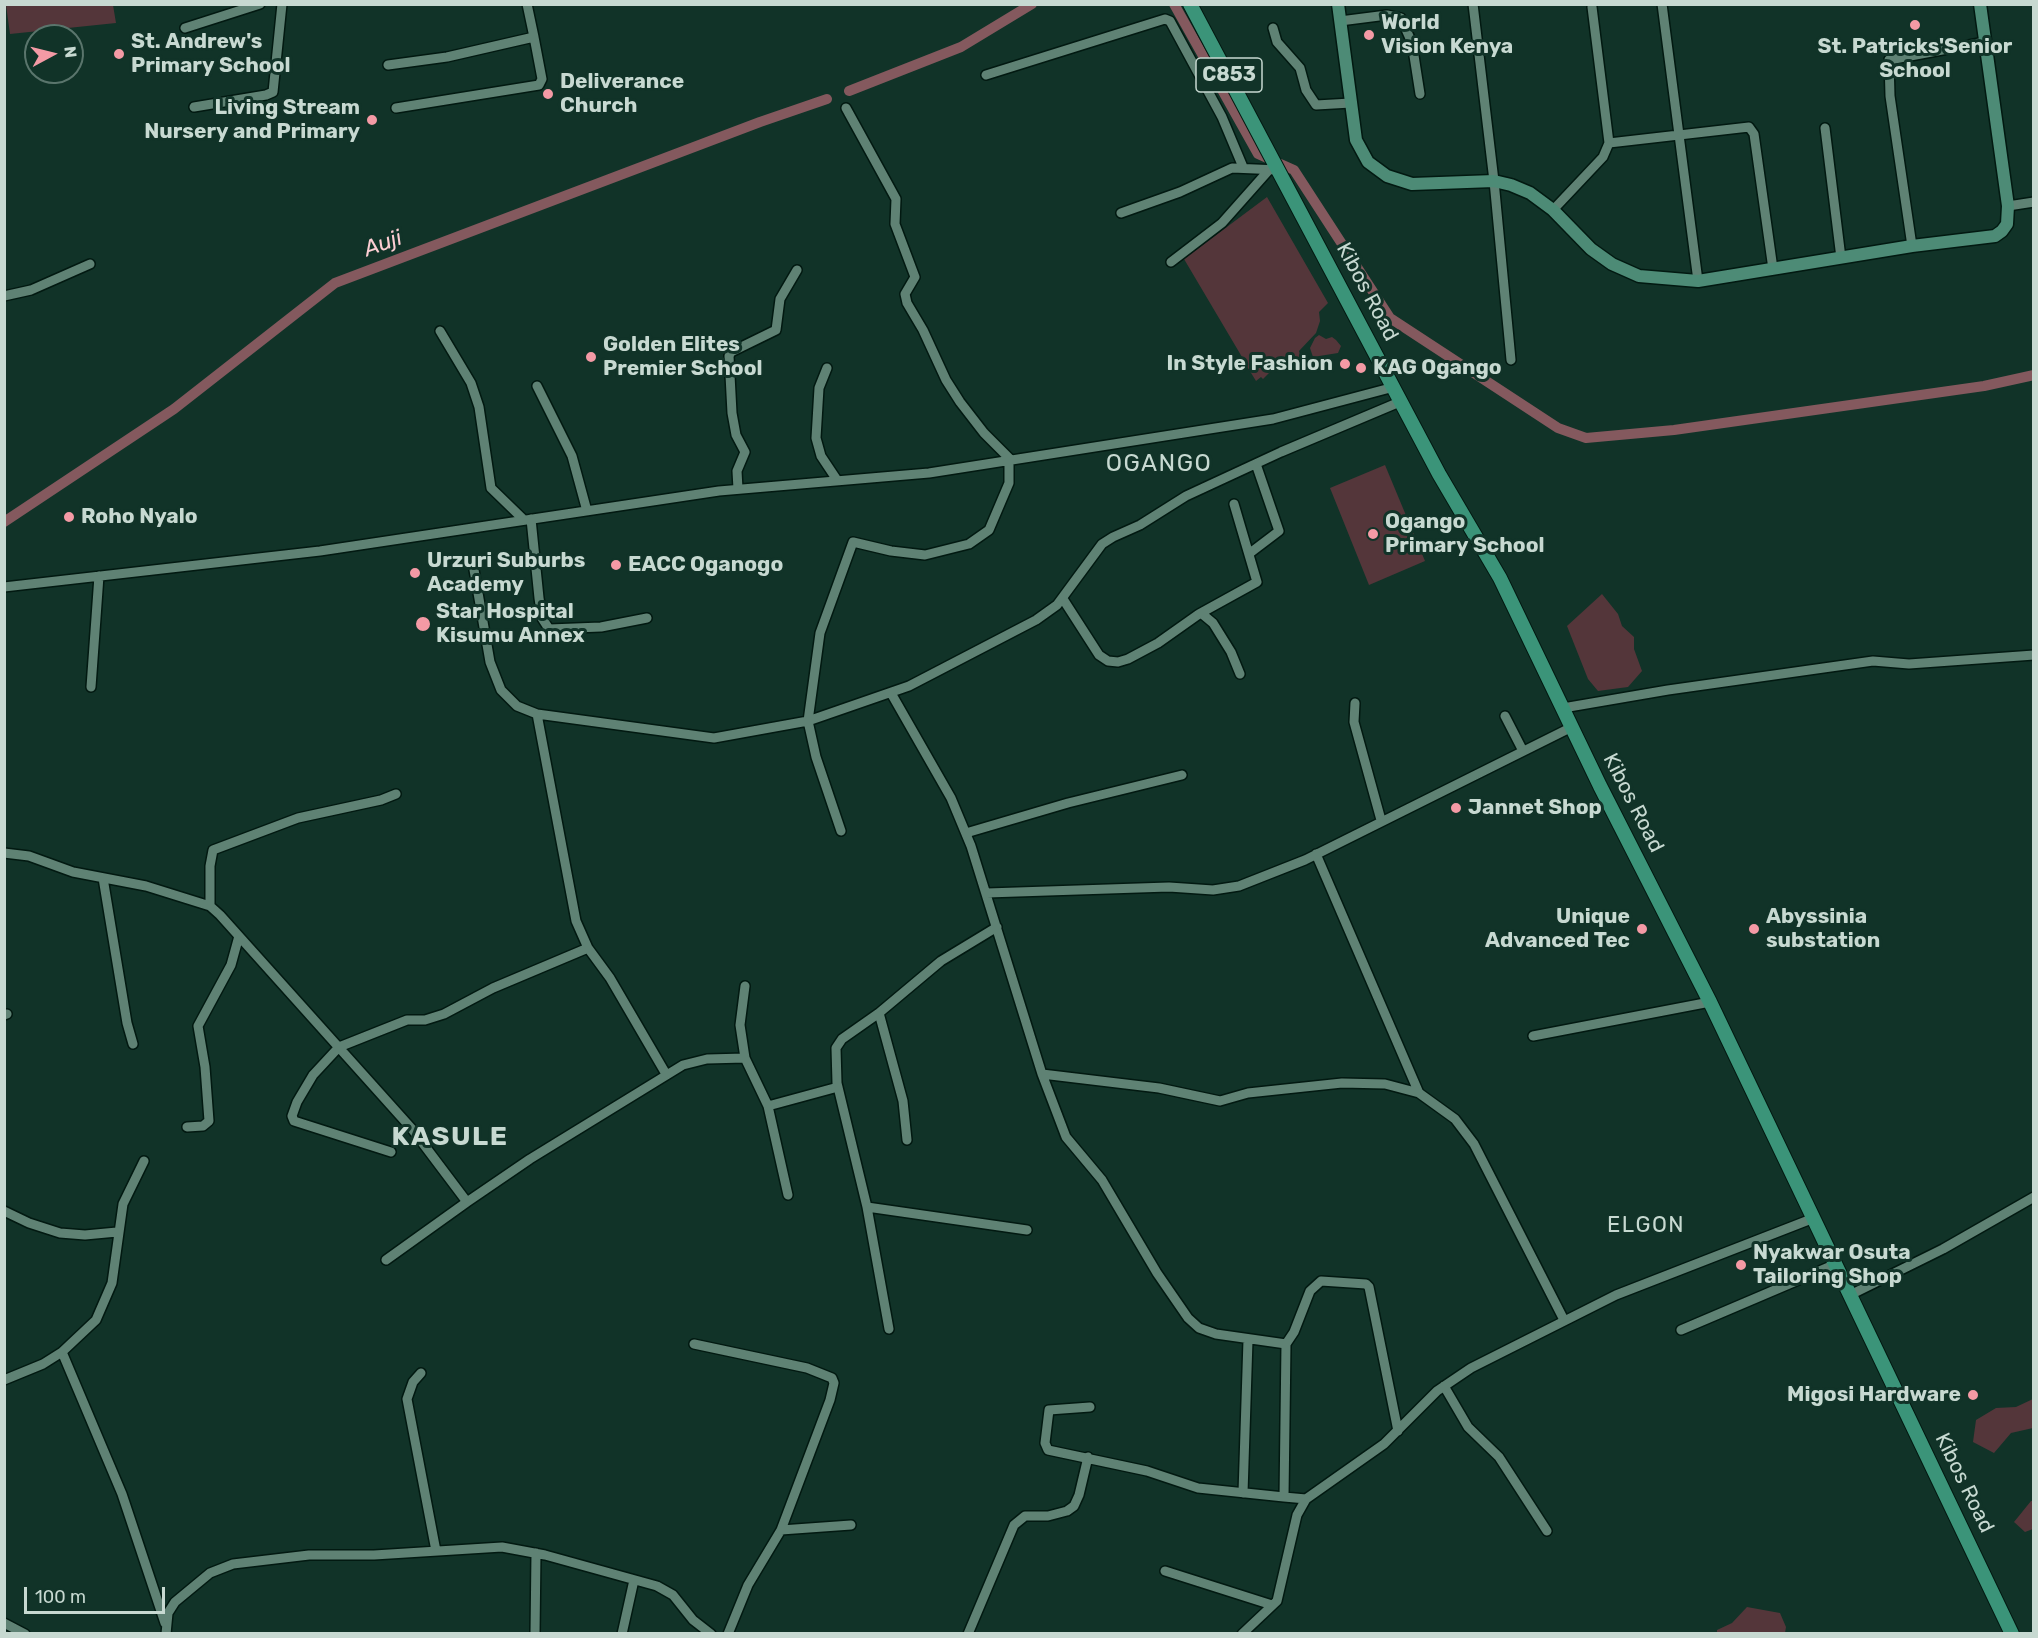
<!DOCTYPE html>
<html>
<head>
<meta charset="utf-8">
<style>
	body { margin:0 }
	#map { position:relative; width:2038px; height:1638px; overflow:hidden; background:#113328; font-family:Rubik,sans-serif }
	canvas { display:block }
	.frame { position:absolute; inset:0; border:6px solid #c7d9d1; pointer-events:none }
	.north { position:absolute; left:24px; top:24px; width:60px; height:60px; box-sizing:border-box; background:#113328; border:2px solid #5a756c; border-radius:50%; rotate:83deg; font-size:16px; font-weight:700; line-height:24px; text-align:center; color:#c7d9d1 }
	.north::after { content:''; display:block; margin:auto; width:21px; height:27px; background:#f49aa5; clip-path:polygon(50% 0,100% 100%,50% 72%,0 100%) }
	.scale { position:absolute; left:24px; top:1587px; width:141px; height:27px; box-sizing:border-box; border:3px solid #c7d9d1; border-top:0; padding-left:8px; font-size:18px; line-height:21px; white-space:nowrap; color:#c7d9d1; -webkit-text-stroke:4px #113328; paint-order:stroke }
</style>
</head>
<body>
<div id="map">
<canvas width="2038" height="1638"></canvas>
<div class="frame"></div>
<div class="north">N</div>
<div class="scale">100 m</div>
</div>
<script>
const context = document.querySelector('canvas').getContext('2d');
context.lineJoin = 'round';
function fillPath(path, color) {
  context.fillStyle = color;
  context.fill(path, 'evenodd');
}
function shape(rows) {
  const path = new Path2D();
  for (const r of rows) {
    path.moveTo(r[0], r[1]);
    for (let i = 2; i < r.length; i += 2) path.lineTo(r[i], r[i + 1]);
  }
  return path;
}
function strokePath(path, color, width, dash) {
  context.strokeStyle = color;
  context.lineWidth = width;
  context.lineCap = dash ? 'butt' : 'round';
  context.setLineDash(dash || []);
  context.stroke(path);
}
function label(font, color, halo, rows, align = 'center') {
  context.font = font + ' Rubik,sans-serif';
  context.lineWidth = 6;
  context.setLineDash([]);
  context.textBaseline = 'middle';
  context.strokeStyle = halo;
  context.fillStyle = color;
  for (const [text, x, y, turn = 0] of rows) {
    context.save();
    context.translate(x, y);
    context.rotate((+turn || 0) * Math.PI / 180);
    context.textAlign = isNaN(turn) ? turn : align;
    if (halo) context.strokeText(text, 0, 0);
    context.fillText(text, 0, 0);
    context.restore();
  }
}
fillPath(shape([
	[6,5,113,5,116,23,10,34],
	[1267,197,1328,303,1319,312,1320,321,1316,333,1299,351,1302,363,1307,365,1299,373,1294,359,1286,356,1263,379,1261,377,1256,381,1248,368,1241,364,1242,357,1184,259],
	[1319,335,1326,339,1332,337,1336,340,1341,346,1338,353,1313,357,1310,348,1315,338],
	[1385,465,1425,561,1369,585,1330,488],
	[1602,594,1618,614,1622,626,1634,637,1634,649,1642,671,1628,687,1598,691,1588,679,1567,626],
	[2033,1399,2033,1428,2011,1433,1994,1453,1973,1442,1976,1420,1996,1408,2016,1407],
	[2031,1501,2033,1501,2033,1529,2025,1532,2014,1522],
	[1747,1607,1780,1613,1786,1627,1785,1633,1717,1633,1717,1630,1732,1623]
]), '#54363a');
strokePath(shape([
	[1174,4,1258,154,1294,170,1390,318,1558,428,1586,438,1674,430,1984,386,2034,375],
	[849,91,961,47,1032,4],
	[4,522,174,409,335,283,760,122,827,99]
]), '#84595e', 10);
const street = shape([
	[1473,4,1494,181,1511,360],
	[1662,4,1698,281],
	[1340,21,1387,15,1401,18,1412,43,1420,94],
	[185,28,260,4],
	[1273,28,1277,42,1300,68,1306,90,1316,105,1351,103],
	[388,65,447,57,534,37,527,4],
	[986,75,1165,19,1170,21,1222,117,1243,167],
	[194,107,266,95,273,92,282,4],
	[396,108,539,85,542,79,534,37],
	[1825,128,1841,258],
	[1609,143,1749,127,1754,134,1773,269],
	[2008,206,2034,202],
	[1553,210,1603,157,1609,143,1592,7],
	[1121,213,1180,192,1232,168,1279,170],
	[1912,246,1890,96,1889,60,1985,42],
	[1171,262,1222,223,1269,170],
	[4,296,31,290,90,264],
	[440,331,471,383,479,407,491,488,524,520],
	[827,368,819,388,816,438,821,456,837,480],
	[537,386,572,456,587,511],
	[738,489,737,471,745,452,736,435,732,413,729,356,731,352,776,330,780,299,797,270],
	[531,519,539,598,542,618,549,629,601,627,647,618],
	[1250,553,1279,531,1256,464],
	[473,564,490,662,501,690,517,706,537,714,714,738,808,721,909,686,1036,620,1057,605,1102,544,1113,537,1140,525,1186,496,1281,452,1402,401],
	[4,587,320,551,719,491,929,473,1273,419,1394,387],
	[1063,599,1099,655,1108,661,1118,662,1128,659,1158,643,1199,614,1257,582,1234,504],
	[1201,613,1213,623,1231,652,1240,674],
	[91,687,99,576],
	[891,693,951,798,971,846,1042,1074,1066,1137,1102,1180,1157,1273,1188,1318,1199,1328,1216,1334,1286,1344],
	[1355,703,1354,722,1381,820],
	[1563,708,1668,690,1873,661,1909,664,2034,655],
	[537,714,576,921,588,948,610,978,666,1074],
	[1505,716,1523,751],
	[841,831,816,757,808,721,820,633,853,542,891,551,925,555,969,544,989,530,1009,483,1009,458,984,433,960,402,946,380,923,330,907,303,905,294,915,277,895,224,896,199,846,108],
	[966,833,1068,803,1182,775],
	[4,853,29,856,73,872,146,886,210,906,220,915,412,1129,467,1202,530,1159,683,1065,707,1059,745,1058,768,1106,838,1087],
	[1316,854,1419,1093],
	[103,878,127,1023,133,1044],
	[987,893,1169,887,1213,890,1239,886,1305,860,1572,727],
	[210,906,210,866,213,850,298,818,381,800,396,794],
	[879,1013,903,1101,907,1140],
	[4,1015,7,1014],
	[1533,1036,1710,1002],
	[745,1058,740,1025,745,986],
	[1042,1074,1159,1088,1220,1101,1248,1093,1342,1083,1385,1084,1419,1093,1455,1119,1474,1144,1564,1320],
	[768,1106,788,1195],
	[187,1127,203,1126,209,1121,205,1067,198,1026,231,965,239,936],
	[391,1152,294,1121,292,1116,297,1102,313,1075,339,1047,407,1020,425,1020,444,1014,493,988,588,948],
	[867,1207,1027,1230],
	[4,1211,29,1223,60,1233,85,1235,117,1232],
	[386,1260,467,1202],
	[1850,1295,1943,1249,2034,1197],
	[889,1329,867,1207,837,1083,836,1048,842,1039,879,1013,941,961,997,927],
	[1681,1330,1836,1264],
	[694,1344,807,1368,832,1378,834,1383,830,1400,781,1530],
	[62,1352,122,1494,165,1623],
	[421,1373,413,1382,407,1399,436,1551],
	[4,1380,43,1364,62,1352,96,1320,112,1283,123,1204,144,1161],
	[1444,1386,1468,1427,1499,1457,1547,1531],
	[1090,1407,1049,1410,1045,1443,1048,1450,1147,1471,1198,1488,1284,1497],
	[1243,1493,1248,1340],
	[1306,1499,1284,1497,1286,1344,1294,1332,1310,1291,1321,1281,1366,1284,1369,1287,1398,1431],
	[1165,1571,1272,1605],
	[4,1623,25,1634],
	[166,1634,168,1613,175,1602,210,1573,233,1564,309,1555,374,1555,502,1547,545,1555,657,1586,673,1595,693,1620,711,1634],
	[535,1634,536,1553],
	[622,1634,634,1580],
	[728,1634,748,1585,781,1530,851,1525],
	[968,1634,1014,1525,1025,1516,1048,1516,1067,1511,1074,1506,1079,1495,1088,1457],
	[1242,1634,1277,1601,1297,1515,1306,1499,1384,1444,1437,1391,1471,1368,1616,1295,1814,1218]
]);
const secondary = shape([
	[1338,4,1356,140,1368,162,1387,176,1412,184,1494,181,1511,185,1530,193,1553,210,1591,249,1612,264,1639,276,1698,281,1912,246,1995,236,2002,231,2007,224,2008,206,1980,4]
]);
const primary = shape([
	[1190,4,1439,474,1500,578,1600,786,1710,1002,2012,1634]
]);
strokePath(street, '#021911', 12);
strokePath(secondary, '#021911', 15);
strokePath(primary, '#021911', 16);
strokePath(street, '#5f8274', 9);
strokePath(secondary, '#4d8b76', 12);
strokePath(primary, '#3b9479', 14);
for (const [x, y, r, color] of [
	[1915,25,6,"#f49aa5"],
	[1369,35,6,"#f49aa5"],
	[119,54,6,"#f49aa5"],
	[548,94,6,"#f49aa5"],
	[372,120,6,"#f49aa5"],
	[591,357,6,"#f49aa5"],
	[1345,364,6,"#f49aa5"],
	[1361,368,6,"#f49aa5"],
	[69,517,6,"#f49aa5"],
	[1373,534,6,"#f49aa5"],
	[616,565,6,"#f49aa5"],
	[415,573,6,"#f49aa5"],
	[423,624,8,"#f49aa5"],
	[1456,808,6,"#f49aa5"],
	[1642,929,6,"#f49aa5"],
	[1754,929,6,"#f49aa5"],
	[1741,1265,6,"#f49aa5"],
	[1973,1395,6,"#f49aa5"]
]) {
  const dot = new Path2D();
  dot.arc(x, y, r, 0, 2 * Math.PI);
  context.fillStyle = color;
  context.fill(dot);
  strokePath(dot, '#113328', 2);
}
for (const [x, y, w] of [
	[1229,75,66]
]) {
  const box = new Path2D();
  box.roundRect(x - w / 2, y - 17, w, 34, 4.5);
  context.fillStyle = '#113328';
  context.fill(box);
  strokePath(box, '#c7d9d1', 1.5);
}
label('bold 20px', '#c7d9d1', null, [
	["C853",1229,75]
]);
label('bold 21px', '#c7d9d1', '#113328', [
	["World",1381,23],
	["Vision Kenya",1381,47],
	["St. Andrew's",131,42],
	["Primary School",131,66],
	["St. Patricks'Senior",1915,47,"center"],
	["School",1915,71,"center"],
	["Deliverance",560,82],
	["Church",560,106],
	["Living Stream",360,108,"right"],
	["Nursery and Primary",360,132,"right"],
	["Golden Elites",603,345],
	["Premier School",603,369],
	["In Style Fashion",1333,364,"right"],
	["KAG Ogango",1373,368],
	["Roho Nyalo",81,517],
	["Ogango",1385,522],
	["Primary School",1385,546],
	["Urzuri Suburbs",427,561],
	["Academy",427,585],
	["EACC Oganogo",628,565],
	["Star Hospital",436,612],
	["Kisumu Annex",436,636],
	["Jannet Shop",1468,808],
	["Unique",1630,917,"right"],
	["Advanced Tec",1630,941,"right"],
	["Abyssinia",1766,917],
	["substation",1766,941],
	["Nyakwar Osuta",1753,1253],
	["Tailoring Shop",1753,1277],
	["Migosi Hardware",1961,1395,"right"]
], 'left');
label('21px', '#c7d9d1', '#113328', [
	["Kibos Road",1367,292,62],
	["Kibos Road",1633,803,63],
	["Kibos Road",1964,1483,64]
]);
label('italic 22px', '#fdced3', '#113328', [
	["Auji",383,244,-20]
]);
context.letterSpacing = '1.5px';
label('22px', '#c7d9d1', '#113328', [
	["ELGON",1646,1226]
]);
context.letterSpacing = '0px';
context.letterSpacing = '1.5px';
label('24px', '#c7d9d1', '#113328', [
	["OGANGO",1159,464]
]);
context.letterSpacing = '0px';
context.letterSpacing = '1.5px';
label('bold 27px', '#c7d9d1', '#113328', [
	["KASULE",450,1137]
]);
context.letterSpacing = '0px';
</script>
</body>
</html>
